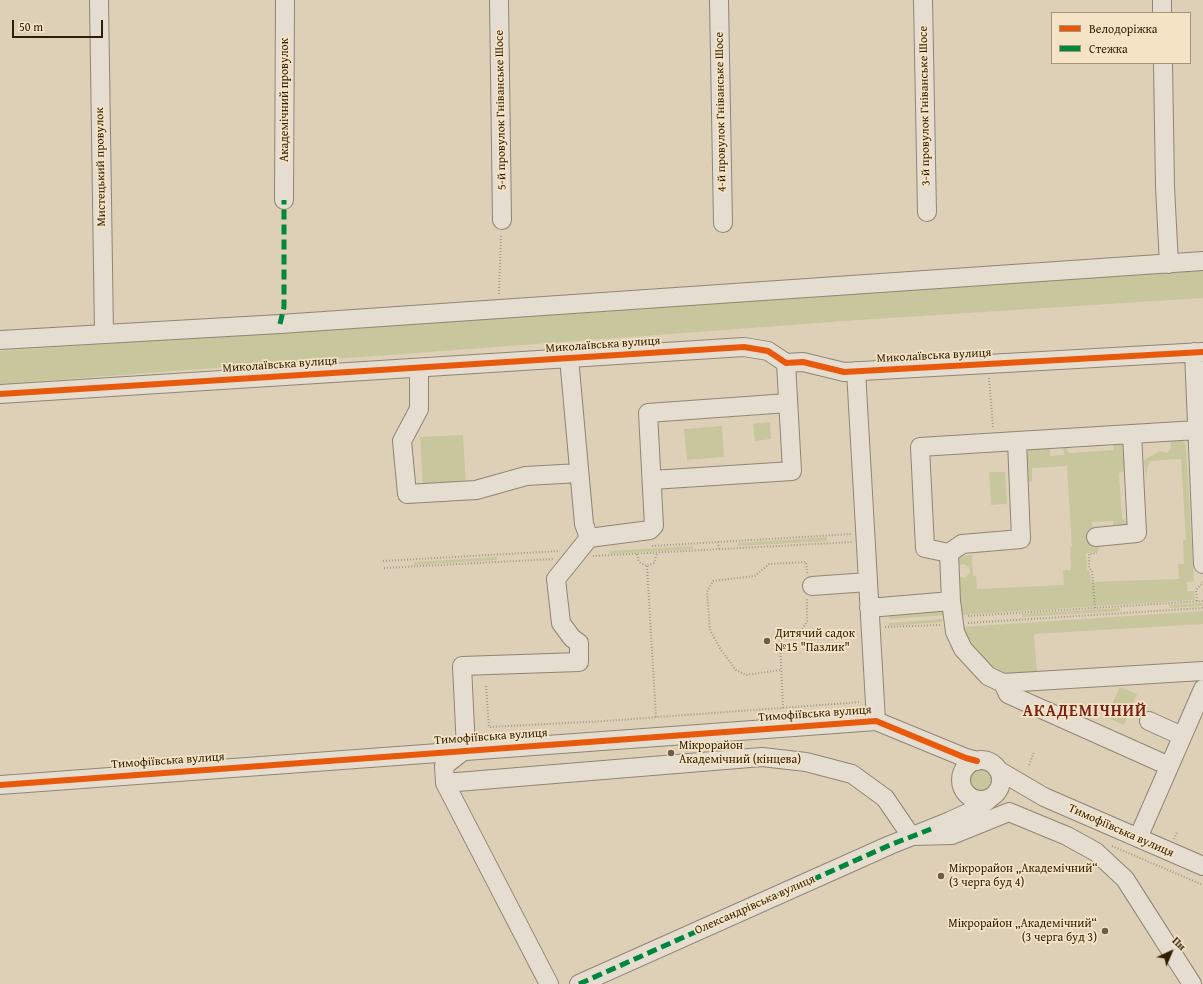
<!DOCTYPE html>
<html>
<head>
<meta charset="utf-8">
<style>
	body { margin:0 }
	#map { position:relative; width:1203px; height:984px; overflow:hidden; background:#ded0b7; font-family:"Gentium Book Plus",serif }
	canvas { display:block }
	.legend { position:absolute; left:1051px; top:12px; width:140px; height:52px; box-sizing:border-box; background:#f5e3c5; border:1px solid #a79478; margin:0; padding:5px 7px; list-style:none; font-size:12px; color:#311e04 }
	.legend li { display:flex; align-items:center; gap:8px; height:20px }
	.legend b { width:20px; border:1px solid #a79478 }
	.north { position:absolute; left:1151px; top:932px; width:40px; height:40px; -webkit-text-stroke:3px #f5e3c5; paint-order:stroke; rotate:44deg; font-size:11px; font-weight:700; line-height:16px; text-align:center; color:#311e04 }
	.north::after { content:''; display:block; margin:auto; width:14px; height:18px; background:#311e04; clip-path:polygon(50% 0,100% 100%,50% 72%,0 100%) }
	.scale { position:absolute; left:12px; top:20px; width:91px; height:18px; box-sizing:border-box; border:2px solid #311e04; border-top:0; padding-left:5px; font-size:12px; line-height:14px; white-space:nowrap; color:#311e04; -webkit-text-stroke:3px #f5e3c5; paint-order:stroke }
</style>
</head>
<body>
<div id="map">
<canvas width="1203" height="984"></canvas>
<ul class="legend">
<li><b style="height:5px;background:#e8590c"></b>Велодоріжка</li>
<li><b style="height:5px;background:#00873e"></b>Стежка</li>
</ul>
<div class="north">Пн</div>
<div class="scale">50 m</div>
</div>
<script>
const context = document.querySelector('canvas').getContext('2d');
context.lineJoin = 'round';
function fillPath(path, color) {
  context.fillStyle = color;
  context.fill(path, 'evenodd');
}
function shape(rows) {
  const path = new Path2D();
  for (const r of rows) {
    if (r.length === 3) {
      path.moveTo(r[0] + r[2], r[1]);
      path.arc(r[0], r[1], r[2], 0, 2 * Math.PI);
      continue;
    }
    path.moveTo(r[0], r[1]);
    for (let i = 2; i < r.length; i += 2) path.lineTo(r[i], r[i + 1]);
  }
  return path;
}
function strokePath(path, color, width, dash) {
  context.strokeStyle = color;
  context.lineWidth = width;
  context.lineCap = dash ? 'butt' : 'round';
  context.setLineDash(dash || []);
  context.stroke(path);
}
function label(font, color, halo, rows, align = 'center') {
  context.font = font + ' "Gentium Book Plus",serif';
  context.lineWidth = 3.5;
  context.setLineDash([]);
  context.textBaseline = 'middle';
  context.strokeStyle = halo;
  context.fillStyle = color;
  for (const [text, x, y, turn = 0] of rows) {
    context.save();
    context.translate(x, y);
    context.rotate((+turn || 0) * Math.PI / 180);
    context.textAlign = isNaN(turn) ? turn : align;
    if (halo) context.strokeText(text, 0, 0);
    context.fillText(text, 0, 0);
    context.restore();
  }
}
fillPath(shape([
	[1203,270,1203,298,858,320,0,384,0,351],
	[770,422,771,439,755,441,753,424],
	[722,426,724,457,687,460,684,429],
	[463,435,466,486,423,488,420,437],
	[1167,439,1182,440,1185,443,1186,447,1194,581,1187,582,1187,591,1194,591,1195,600,960,615,957,575,964,578,970,573,969,567,963,564,956,568,958,558,961,556,972,555,973,576,976,576,977,589,1064,585,1063,570,1071,570,1070,547,1072,547,1067,466,1032,468,1032,482,1028,482,1026,454,1029,449,1050,447,1050,456,1064,455,1063,445,1066,446,1069,453,1113,450,1114,443,1126,441,1127,470,1119,473,1122,518,1130,525,1114,533,1113,521,1092,522,1093,544,1099,544,1099,549,1097,552,1086,553,1087,569,1090,572,1091,582,1179,579,1178,564,1184,564,1183,540,1186,540,1181,459,1150,461,1147,468,1147,476,1146,476,1144,460,1160,451,1168,453,1171,448,1171,443],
	[989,472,1005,472,1007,504,991,505],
	[827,537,827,541,738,546,738,543],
	[693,546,693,549,610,554,610,551],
	[497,557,497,560,414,565,414,562],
	[1203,603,1203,606,1170,608,1169,605],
	[1120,608,1120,611,1022,617,1022,614],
	[938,610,947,615,889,619,888,613],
	[1203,611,1203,624,1034,634,1037,672,1002,674,993,669,963,635,962,627],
	[942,619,942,622,889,626,889,623],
	[1120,687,1137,694,1124,725,1106,717],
	[981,780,15]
]), '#c8c69d');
const minor = shape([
	[99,0,104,333],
	[499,0,502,220],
	[719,0,723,223],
	[923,0,927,212],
	[1162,0,1162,13],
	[1163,63,1165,187,1169,264],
	[284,200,285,0],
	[0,340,280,324,1203,261],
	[1194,352,1203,564],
	[569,358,584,524,589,538],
	[419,368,419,409,402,441,407,494,476,490,526,476,579,473],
	[856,371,876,721],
	[0,394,744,347,768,351,786,363,803,362,844,372,1203,352],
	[1197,430,1017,441,1021,539,962,544,949,553,951,601,955,632,963,649,988,676,1003,683,1203,671],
	[652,480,792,471,786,363],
	[1096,537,1137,533,1132,434],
	[949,553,925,548,920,447,1017,441],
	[812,586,868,582],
	[869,608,951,601],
	[1003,683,1008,694,1169,766],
	[1149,721,1182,736],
	[466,749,462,666,579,662,579,643,572,638,561,623,556,579,589,538,650,530,654,526,648,413,788,403],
	[466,749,444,766,445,783,549,984],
	[981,780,20],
	[998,770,1044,797,1203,866],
	[445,783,762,757,806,762,852,774,885,798,911,836,952,835,1009,812,1067,836,1096,852,1125,879,1192,984],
	[0,785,876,721,966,758,977,761],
	[1138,838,1203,689],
	[579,984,890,845,950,821,976,809,988,800]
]);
strokePath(minor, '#8f8574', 20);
strokePath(shape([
	[499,294,501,235],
	[989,378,993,427],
	[718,542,719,549],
	[652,546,852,534],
	[637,554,639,562,647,566,654,563,657,553],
	[593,556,852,542],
	[383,561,560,551],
	[647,566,656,717],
	[384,568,553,559],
	[1197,601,1196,590,1203,582],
	[1095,608,1092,571,1089,568,1089,554,1097,553],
	[968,616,1203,601],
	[968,623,1203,608],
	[885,627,940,625],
	[780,670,746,675,736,670,721,650,710,630,707,592,713,581,755,576,769,564,806,562,807,573],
	[486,686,489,727,605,721,861,702],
	[783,708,780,640,797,633,803,628,807,621,807,599],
	[1029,765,1034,752],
	[1174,839,1177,832],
	[1112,846,1203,885]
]), '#a29a8e', 2, [1, 2]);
strokePath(minor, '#e4ddd0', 18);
strokePath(shape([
	[280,324,284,307,284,200],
	[579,984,890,845,931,829]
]), '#00873e', 5, [10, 5]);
strokePath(shape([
	[0,394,744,347,768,351,786,363,803,362,844,372,1203,352],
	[0,785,876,721,966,758,977,761]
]), '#e8590c', 6);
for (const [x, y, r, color] of [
	[767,641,4,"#6e5c43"],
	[671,753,4,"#6e5c43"],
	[941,876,4,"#6e5c43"],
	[1105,931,4,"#6e5c43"]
]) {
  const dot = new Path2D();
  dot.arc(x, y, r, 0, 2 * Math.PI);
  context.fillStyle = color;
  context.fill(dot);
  strokePath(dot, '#f5e3c5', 1.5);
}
label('12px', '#311e04', '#f5e3c5', [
	["Академічний провулок",285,100,-90],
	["3-й провулок Гніванське Шосе",925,106,-91],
	["5-й провулок Гніванське Шосе",501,110,-91],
	["4-й провулок Гніванське Шосе",721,112,-91],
	["Мистецький провулок",101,167,-91],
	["Миколаївська вулиця",603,345,-4],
	["Миколаївська вулиця",934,356,-3],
	["Миколаївська вулиця",280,365,-4],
	["Тимофіївська вулиця",815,714,-4],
	["Тимофіївська вулиця",491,737,-4],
	["Тимофіївська вулиця",168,761,-4],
	["Тимофіївська вулиця",1121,831,24],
	["Олександрівська вулиця",755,905,-24]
]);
label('12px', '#311e04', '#f5e3c5', [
	["Дитячий садок",775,634],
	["№15 \"Пазлик\"",775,648],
	["Мікрорайон",679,746],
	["Академічний (кінцева)",679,760],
	["Мікрорайон „Академічний“",949,869],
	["(3 черга буд 4)",949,883],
	["Мікрорайон „Академічний“",1097,924,"right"],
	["(3 черга буд 3)",1097,938,"right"]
], 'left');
context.letterSpacing = '1px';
label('bold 16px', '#7a1f14', '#f5e3c5', [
	["АКАДЕМІЧНИЙ",1085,712]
]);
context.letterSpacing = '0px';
</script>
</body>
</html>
